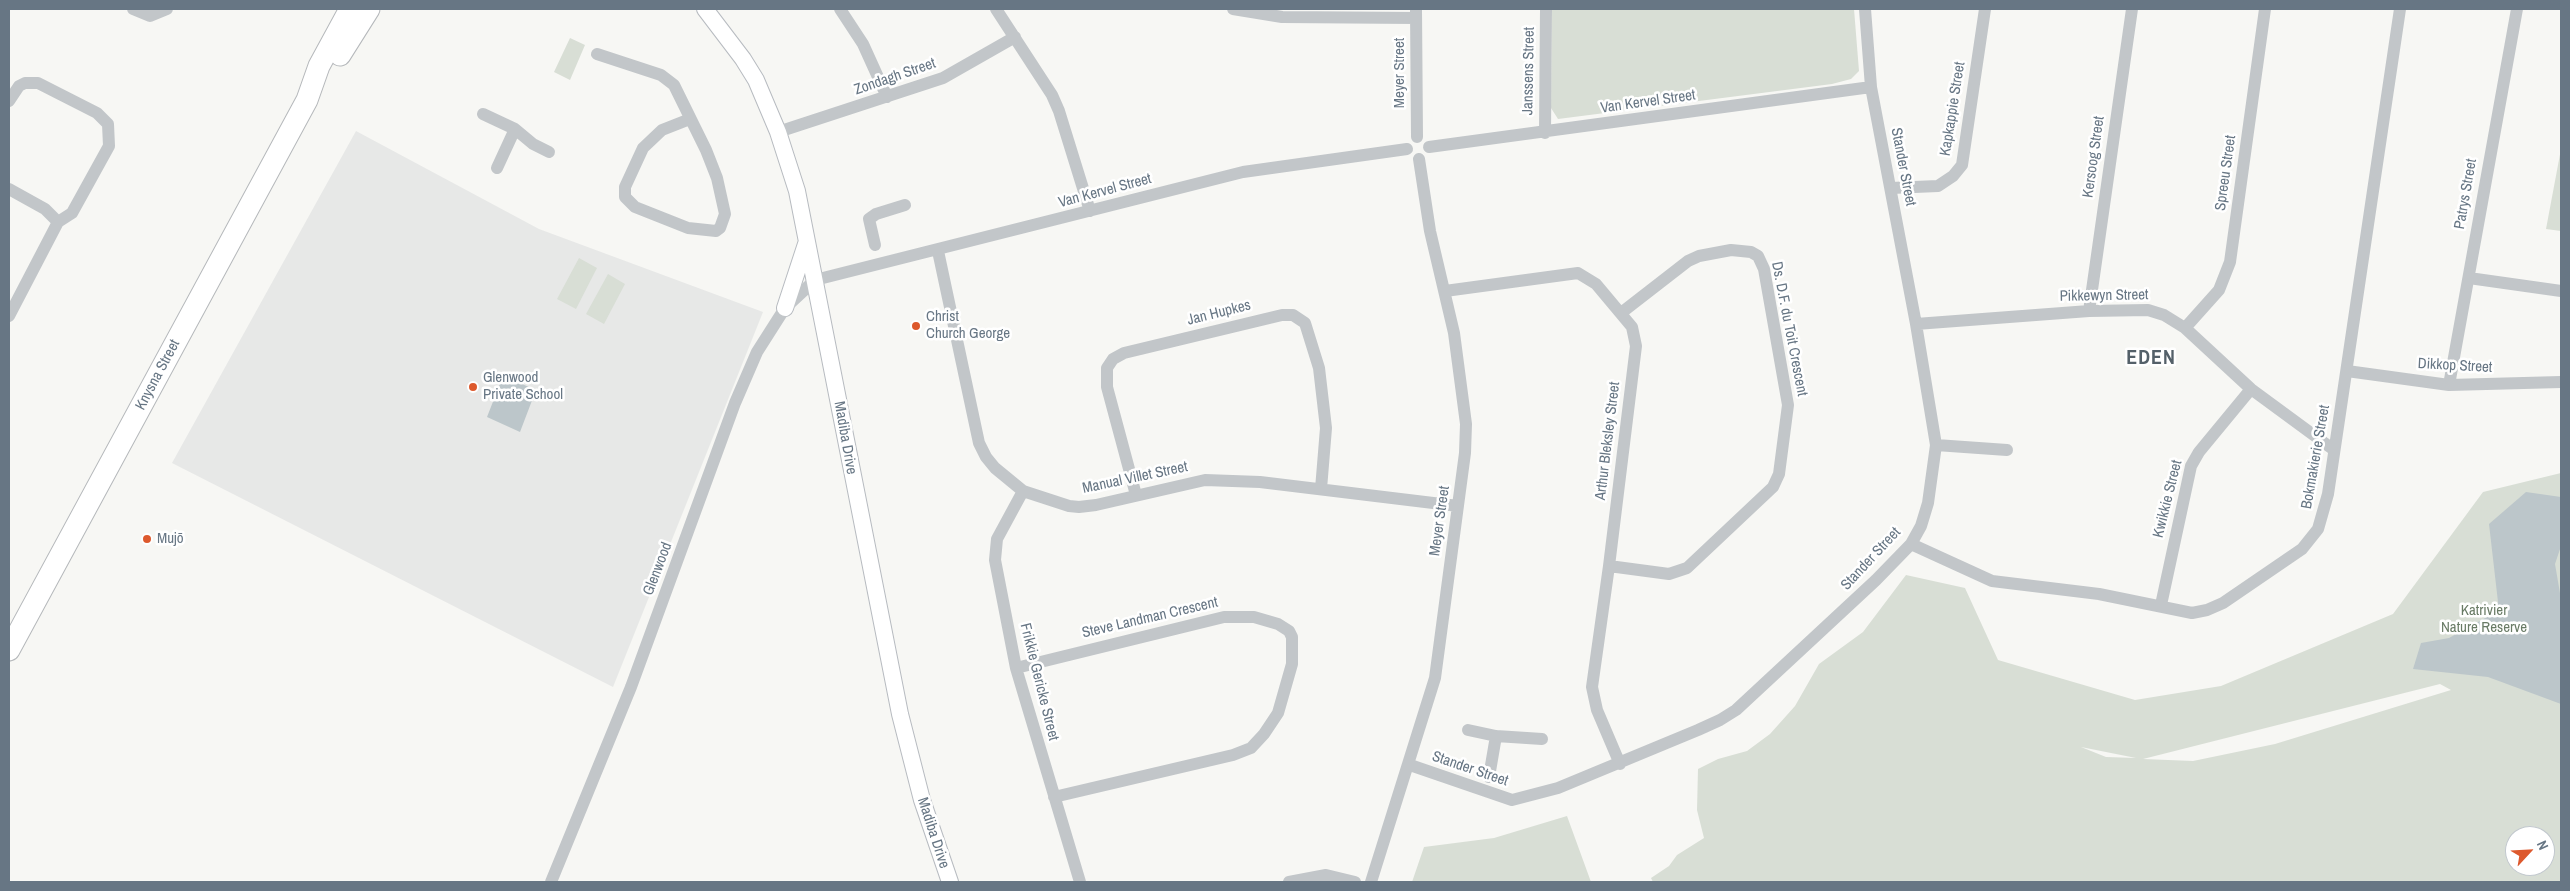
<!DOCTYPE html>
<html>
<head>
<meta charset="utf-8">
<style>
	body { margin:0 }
	#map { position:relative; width:2570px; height:891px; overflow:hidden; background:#f7f7f4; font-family:"Archivo Narrow",sans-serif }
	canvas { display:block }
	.frame { position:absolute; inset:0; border:10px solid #677684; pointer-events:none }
	.north { position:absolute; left:2505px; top:826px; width:50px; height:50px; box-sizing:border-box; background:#fff; border:1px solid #c2c8ce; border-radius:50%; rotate:65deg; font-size:14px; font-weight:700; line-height:20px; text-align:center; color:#677684 }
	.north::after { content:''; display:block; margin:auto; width:18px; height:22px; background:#dd592d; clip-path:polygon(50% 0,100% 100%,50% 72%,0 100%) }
</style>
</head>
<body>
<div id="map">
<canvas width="2570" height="891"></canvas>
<div class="frame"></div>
<div class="north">N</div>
</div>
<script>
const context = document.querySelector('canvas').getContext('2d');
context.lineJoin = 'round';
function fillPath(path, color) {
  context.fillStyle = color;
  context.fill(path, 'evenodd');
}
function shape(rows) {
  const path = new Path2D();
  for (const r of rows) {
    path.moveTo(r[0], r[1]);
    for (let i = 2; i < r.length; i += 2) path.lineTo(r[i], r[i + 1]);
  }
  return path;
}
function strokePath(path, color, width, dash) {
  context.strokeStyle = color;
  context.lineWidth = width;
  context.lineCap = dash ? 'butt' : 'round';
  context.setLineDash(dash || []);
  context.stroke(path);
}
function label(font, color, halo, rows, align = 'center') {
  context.font = font + ' "Archivo Narrow",sans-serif';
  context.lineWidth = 5;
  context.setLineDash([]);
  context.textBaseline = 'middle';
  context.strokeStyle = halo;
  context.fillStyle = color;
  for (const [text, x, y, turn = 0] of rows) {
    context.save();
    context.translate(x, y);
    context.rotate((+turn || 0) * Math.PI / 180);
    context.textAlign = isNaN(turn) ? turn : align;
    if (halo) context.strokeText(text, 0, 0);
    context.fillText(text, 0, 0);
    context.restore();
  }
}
fillPath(shape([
	[356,131,539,229,763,312,613,687,172,463]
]), '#e7e8e7');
fillPath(shape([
	[1552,9,1854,9,1859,71,1851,79,1832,84,1558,119,1551,108],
	[570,38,585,45,570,80,554,72],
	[2561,149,2561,231,2546,229],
	[579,258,597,268,576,309,557,299],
	[608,274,625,284,604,324,586,314],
	[2561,473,2561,882,1653,882,1651,878,1669,866,1677,855,1704,838,1697,810,1698,769,1718,759,1747,751,1770,734,1795,706,1819,664,1863,632,1906,575,1965,588,1998,660,2135,700,2221,686,2393,614,2483,492],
	[2440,684,2451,690,2275,744,2193,761,2143,759],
	[2081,747,2136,758,2106,757],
	[2515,836,2545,836,2545,866,2515,866],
	[1567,816,1591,882,1412,882,1424,847,1494,838]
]), '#d8ded5');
fillPath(shape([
	[503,376,536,390,520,432,487,417],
	[2526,492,2561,497,2561,546,2555,564,2561,599,2561,704,2488,677,2413,669,2421,643,2449,638,2487,617,2498,602,2489,524]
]), '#bcc6ca');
const secondary = shape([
	[705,9,743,59,756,80,778,132,797,191,900,714,922,800,950,882],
	[785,308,806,244]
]);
const highway = shape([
	[340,55,369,9],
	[9,650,307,100,319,66,350,9]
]);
strokePath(secondary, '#b7bbc0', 18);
strokePath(highway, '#b5b8bb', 23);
strokePath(shape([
	[133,9,150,16,167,9],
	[840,9,863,44,887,97],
	[996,9,1052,95,1059,111,1090,211],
	[1233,9,1282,17,1416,18],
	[1416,9,1417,137],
	[597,54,661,75,674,85,706,150,717,178,725,214,720,228,716,231,688,228,635,207,625,197,625,187,643,148,662,130,690,119],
	[9,101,19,86,25,83,38,83,97,113,108,124,109,146,72,213,58,222],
	[483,114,515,129],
	[778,132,943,78,1015,37],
	[1545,133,1546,9],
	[1429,147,1871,87],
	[497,168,515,129,533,144,549,152],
	[1891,188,1938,186,1953,176,1962,165,1985,9],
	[9,189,45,209,58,222,9,316],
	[875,245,869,219,876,214,905,205],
	[938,251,979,443,986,457,995,468,1023,491,1069,506,1079,507,1096,505,1205,480,1260,482,1458,506],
	[2469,278,2561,291],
	[1445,291,1578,273,1596,284,1632,327,1636,346,1609,566,1592,687,1597,710,1620,764],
	[2089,311,2132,9],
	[1916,324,2089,311,2148,310,2164,315,2185,328,2251,389,2334,450],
	[2185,328,2219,290,2230,262,2265,9],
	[2347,371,2449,385,2561,382],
	[2449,385,2517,9],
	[1936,445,2007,450],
	[1023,491,997,539,995,560,1016,668,1080,882],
	[1136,495,1107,387,1107,368,1113,359,1124,353,1282,315,1293,315,1305,323,1319,368,1326,428,1321,489],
	[1911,544,1992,581,2099,594,2192,613,2207,610,2223,603,2302,549,2318,529,2328,494,2400,9],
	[1609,566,1669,574,1687,568,1773,487,1779,474,1788,405,1764,269,1758,256,1751,252,1731,250,1699,256,1688,261,1621,313],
	[2161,605,2191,466,2199,452,2251,389],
	[1016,668,1224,617,1254,617,1278,624,1289,631,1292,637,1292,664,1278,713,1264,734,1251,748,1233,755,1054,797],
	[1468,730,1496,736,1542,739],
	[1410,765,1512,800,1558,788,1698,730,1720,720,1736,710,1876,580,1911,544,1921,526,1928,503,1936,445,1916,324,1871,87,1865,9],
	[1489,777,1496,736],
	[551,882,631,687,735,403,757,352,785,308,815,280,1243,172,1407,149],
	[1289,882,1326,875,1355,882],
	[1371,882,1435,678,1465,453,1466,424,1454,333,1430,231,1419,159]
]), '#c2c6c9', 12);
strokePath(secondary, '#fff', 16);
strokePath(highway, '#fff', 21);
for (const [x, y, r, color] of [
	[916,326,5,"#dd592d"],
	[473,387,5,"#dd592d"],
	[147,539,5,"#dd592d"]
]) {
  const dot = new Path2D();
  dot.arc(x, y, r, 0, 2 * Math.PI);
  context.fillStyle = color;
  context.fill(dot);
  strokePath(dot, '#fff', 2);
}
label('15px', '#677684', '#fff', [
	["Janssens Street",1529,71,-89],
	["Meyer Street",1400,73,-90],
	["Zondagh Street",895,77,-19],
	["Van Kervel Street",1648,102,-8],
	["Kapkappie Street",1953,109,-81],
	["Kersoog Street",2094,157,-82],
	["Stander Street",1903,167,79],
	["Spreeu Street",2226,173,-82],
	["Van Kervel Street",1105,191,-15],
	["Patrys Street",2466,194,-80],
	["Pikkewyn Street",2104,296,-1],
	["Jan Hupkes",1219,313,-14],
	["Ds. D.F. du Toit Crescent",1789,329,79],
	["Dikkop Street",2455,366,3],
	["Knysna Street",158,375,-62],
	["Madiba Drive",845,438,80],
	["Arthur Bleksley Street",1608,441,-83],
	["Bokmakierie Street",2316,457,-80],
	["Manual Villet Street",1135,478,-12],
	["Kwikkie Street",2168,499,-76],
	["Meyer Street",1440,521,-82],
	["Stander Street",1871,559,-47],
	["Glenwood",658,569,-69],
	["Steve Landman Crescent",1150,618,-13],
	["Frikkie Gericke Street",1039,682,76],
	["Stander Street",1470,769,19],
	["Madiba Drive",933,833,72]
]);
label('15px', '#677684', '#fff', [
	["Christ",926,317],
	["Church George",926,334],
	["Glenwood",483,378],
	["Private School",483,395],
	["Mujō",157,539]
], 'left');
label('15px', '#697b65', '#fff', [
	["Katrivier",2484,611],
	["Nature Reserve",2484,628]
]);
context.letterSpacing = '1px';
label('bold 20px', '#546069', '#fff', [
	["EDEN",2151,359]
]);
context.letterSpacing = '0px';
</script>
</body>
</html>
